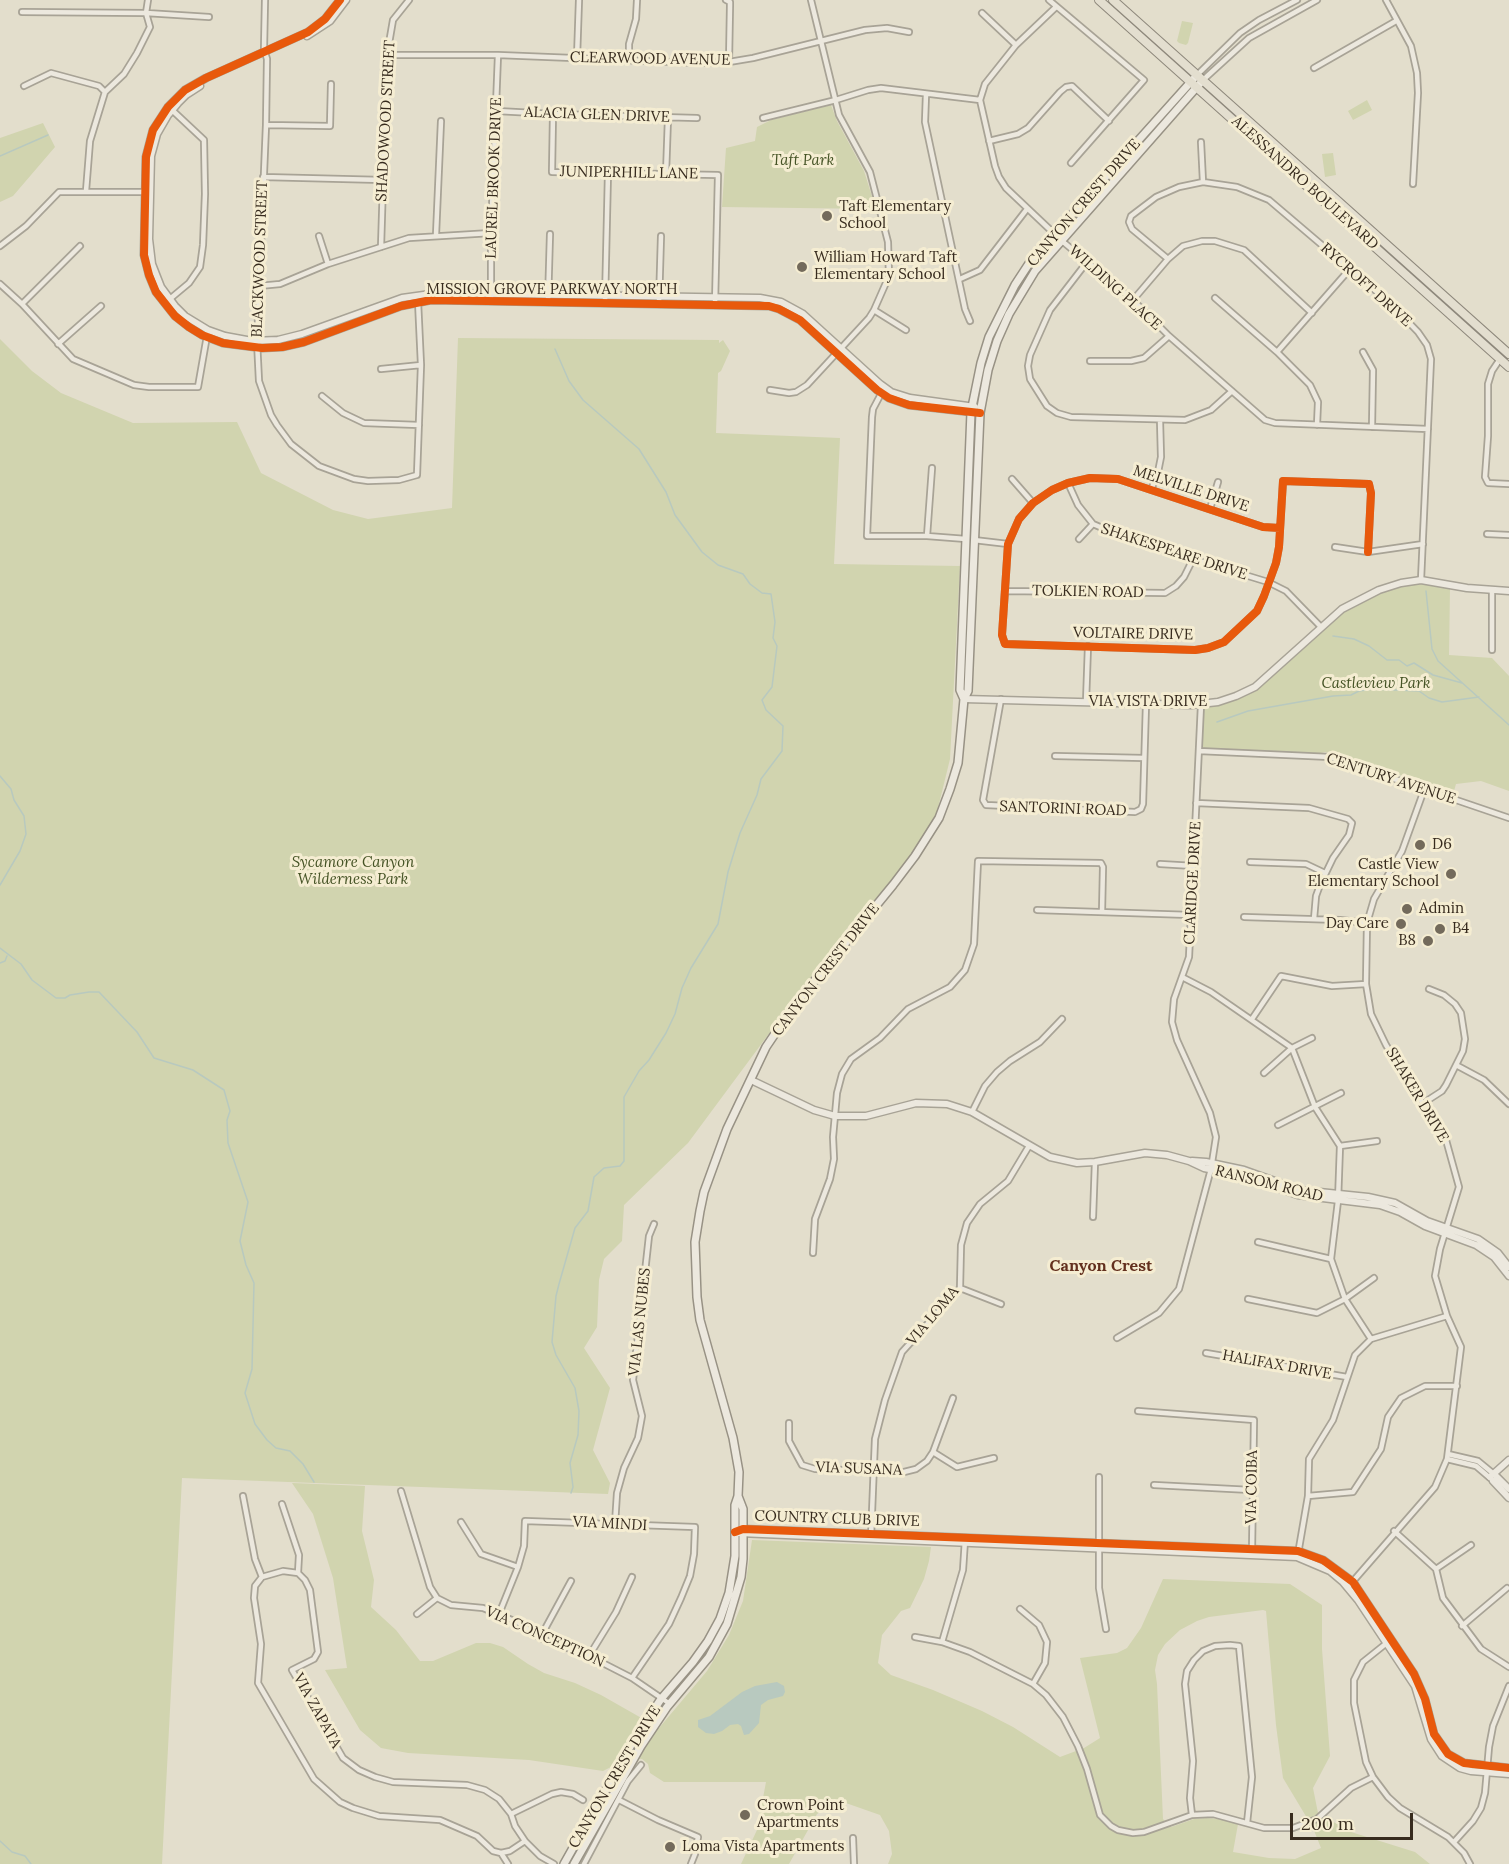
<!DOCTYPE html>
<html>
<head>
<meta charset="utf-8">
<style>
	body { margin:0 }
	#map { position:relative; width:1509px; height:1864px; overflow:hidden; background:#e3decc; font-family:Lora,serif }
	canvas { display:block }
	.scale { position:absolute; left:1290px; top:1813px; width:123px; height:27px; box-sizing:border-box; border:3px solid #372b1e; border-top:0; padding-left:8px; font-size:18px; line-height:21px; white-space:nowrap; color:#372b1e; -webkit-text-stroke:4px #f5edd2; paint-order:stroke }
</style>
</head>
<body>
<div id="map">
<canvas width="1509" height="1864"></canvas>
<div class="scale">200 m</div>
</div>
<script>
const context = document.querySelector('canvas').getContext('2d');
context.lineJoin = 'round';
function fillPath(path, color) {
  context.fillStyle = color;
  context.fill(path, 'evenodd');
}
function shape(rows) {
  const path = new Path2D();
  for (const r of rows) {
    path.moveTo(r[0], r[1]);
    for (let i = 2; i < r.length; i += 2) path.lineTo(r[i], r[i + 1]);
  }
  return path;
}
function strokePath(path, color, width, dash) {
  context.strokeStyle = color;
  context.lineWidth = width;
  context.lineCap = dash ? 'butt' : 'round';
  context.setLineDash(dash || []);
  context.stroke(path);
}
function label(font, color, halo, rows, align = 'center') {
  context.font = font + ' Lora,serif';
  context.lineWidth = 6;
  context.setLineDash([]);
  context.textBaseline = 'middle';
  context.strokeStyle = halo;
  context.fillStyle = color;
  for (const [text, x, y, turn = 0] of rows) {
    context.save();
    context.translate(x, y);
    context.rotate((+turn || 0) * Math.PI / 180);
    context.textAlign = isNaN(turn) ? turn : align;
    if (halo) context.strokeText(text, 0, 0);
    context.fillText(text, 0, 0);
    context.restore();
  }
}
fillPath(shape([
	[1182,21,1193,23,1188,43,1186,45,1179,43,1177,41],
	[1367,100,1372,110,1353,120,1348,111],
	[831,105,837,121,864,171,876,209,722,207,726,148,755,141,757,127,771,120],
	[43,123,55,147,13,196,0,202,0,138],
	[1333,153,1336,175,1325,177,1322,154],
	[458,338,719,340,719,343,723,340,730,351,721,371,718,373,716,433,840,438,834,564,960,566,950,759,936,816,912,854,883,891,848,927,688,1143,624,1205,622,1241,604,1259,599,1280,597,1327,584,1348,610,1388,593,1450,610,1483,608,1494,182,1478,162,1864,0,1864,0,339,32,371,61,393,133,423,237,422,261,473,333,510,368,519,452,508],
	[1420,582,1450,588,1449,655,1492,658,1509,676,1509,791,1481,781,1456,784,1454,791,1419,783,1380,767,1325,752,1307,756,1197,752,1198,705,1247,691,1335,615,1378,590],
	[292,1483,365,1486,362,1531,374,1580,371,1607,396,1630,420,1661,433,1661,476,1643,490,1643,503,1647,528,1664,544,1673,575,1683,601,1695,659,1728,707,1671,729,1635,743,1601,752,1540,931,1547,929,1561,924,1579,910,1608,901,1611,882,1635,878,1663,891,1675,933,1690,982,1711,1013,1727,1060,1757,1084,1748,1100,1738,1080,1658,1117,1653,1127,1648,1141,1628,1163,1579,1290,1584,1322,1605,1322,1649,1330,1756,1313,1788,1318,1813,1351,1832,1415,1852,1430,1864,888,1864,892,1854,889,1831,880,1815,843,1802,834,1803,817,1814,789,1864,741,1864,757,1830,766,1782,664,1782,650,1773,648,1764,642,1759,617,1757,611,1767,603,1771,529,1760,408,1753,381,1748,360,1730,325,1670,347,1668,333,1578,313,1514],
	[1263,1610,1266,1611,1276,1725,1283,1778,1313,1828,1321,1848,1295,1859,1269,1858,1233,1852,1238,1824,1219,1819,1207,1818,1194,1819,1171,1827,1163,1819,1157,1684,1155,1670,1158,1655,1165,1644,1180,1630,1197,1621,1209,1617]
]), '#d1d4af');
fillPath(shape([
	[777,1682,784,1686,785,1692,783,1696,768,1700,761,1705,759,1723,749,1734,744,1735,741,1726,738,1724,730,1725,722,1731,714,1734,706,1733,698,1727,698,1720,710,1716,742,1692,755,1686]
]), '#b8c9bf');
strokePath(shape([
	[0,156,48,135],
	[555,349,569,381,583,400,639,449,666,492,675,515,702,552,718,565,743,574,750,584,762,593,771,594,775,622,773,638,777,646,772,687,762,700,766,710,783,726,782,751,761,779,757,795,740,833,728,872,718,924,691,968,682,988,675,1014,666,1033,649,1060,639,1071,624,1097,624,1161,620,1166,604,1168,594,1177,588,1211,575,1228,559,1284,556,1296,552,1342,556,1355,575,1388,579,1411,578,1435,570,1463,573,1487,571,1493],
	[1426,591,1432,649,1438,661,1509,725],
	[1333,636,1354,639,1369,646,1387,660,1399,660,1407,666,1414,663,1433,675,1462,683],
	[1217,722,1248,711,1333,696,1351,695,1359,691,1373,689,1419,691,1429,698,1442,702,1479,697],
	[0,776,11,789,14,800,24,816,26,834,20,851,0,885],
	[0,948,21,964,32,980,56,998,65,998,70,995,89,992,99,992,137,1032,154,1058,193,1070,224,1090,230,1111,227,1120,228,1143,248,1202,240,1241,246,1265,254,1283,252,1369,245,1393,255,1424,267,1440,276,1448,290,1451,303,1464,314,1482],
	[0,963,5,961,7,956],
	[0,1841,12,1852,25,1856,31,1864]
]), '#b8c9bf', 1.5);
const minor = shape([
	[265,0,264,49,267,59,266,125,257,341,259,381,271,415,277,425,291,444,319,466,354,479,368,481,399,480,417,475,421,365,418,301],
	[726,0,730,2,730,6,729,62],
	[1049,0,1144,80,1071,163],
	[1386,0,1411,46,1417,73,1418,93,1413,184],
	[1056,7,1016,45,985,84,980,100,995,166,999,177,1006,188,1062,241,1133,300,1169,336,1265,420,1275,423,1428,429],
	[22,12,146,13,209,17],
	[982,13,1016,45],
	[387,55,498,55,697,63,729,62,753,58,865,30,887,28,909,32],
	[577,58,579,0],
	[629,60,629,44,636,19,637,0],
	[1314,68,1396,21],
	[1197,75,1240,33,1259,20,1297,0],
	[1203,80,1249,38,1317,0],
	[24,86,51,73,99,86,105,92],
	[926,94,925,122,965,309,970,321],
	[497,111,553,114,697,118],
	[553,114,552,172,718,175,715,304],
	[763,118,836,100,868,90,881,88,980,100],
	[266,125,330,126,331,84],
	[989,141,1018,134,1028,128,1060,92,1066,87,1072,86,1109,121],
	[1201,142,1203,182],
	[666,174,668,118],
	[263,177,383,180],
	[86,191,90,141,105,92,124,74,137,53,150,27,146,13,148,0],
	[436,235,441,121],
	[319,236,328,264],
	[0,246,26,226,59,192,147,192],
	[381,247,387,55,393,20,409,0],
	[1168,259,1132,229,1129,222,1131,216,1156,197,1179,187,1203,182,1237,187,1269,200,1390,303,1418,332,1427,345,1431,359,1421,580],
	[1087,262,1050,310,1030,355,1028,366,1030,379,1047,406,1057,413,1071,417,1185,420,1211,410,1232,391],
	[960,279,980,270,1027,209],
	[0,284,22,304,73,359,134,385,149,387,198,387,208,330],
	[259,286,280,284,328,264,409,238,491,233],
	[1215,298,1277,352,1310,385,1318,402,1317,425],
	[1133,300,1168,259,1183,246,1202,241,1215,241,1244,250,1312,313],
	[491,301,491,233,498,55],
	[548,302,550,234],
	[605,302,608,173],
	[165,303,189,283,200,267,203,245,205,194,204,140,172,110],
	[659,303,661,236],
	[22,304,80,246],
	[874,310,906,330],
	[58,344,101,306],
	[1277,352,1349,270],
	[1363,352,1373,370,1372,427],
	[1500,359,1492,371,1488,384,1488,436,1485,477,1488,483,1509,484],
	[1090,361,1131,361,1144,358,1169,336],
	[381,369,421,365],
	[770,390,789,393,796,392,807,385,869,318,874,310,889,276,888,242,870,172,839,115,811,0],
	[882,392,873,409,872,417,867,536,927,536,966,539],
	[322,396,343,413,364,423,419,425],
	[1012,479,1033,503],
	[1068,483,1078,505,1093,524,1130,540,1268,582,1286,591,1321,627],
	[1151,489,1157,477,1161,457,1160,420],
	[1210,509,1218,482],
	[1280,528,1263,527,1118,479,1090,478,1068,483,1052,490,1033,503,1019,519,1008,544,1002,635,1005,644,1195,650,1208,648,1224,642,1257,611,1264,596,1276,563,1279,547,1283,481,1369,484,1371,493,1368,552],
	[1487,534,1509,535],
	[927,536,932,468],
	[1079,539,1093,524],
	[974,540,1008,544],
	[1335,547,1368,552,1423,544],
	[1005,591,1165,593,1176,586,1184,577,1192,561],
	[1492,591,1492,650],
	[1001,699,983,800,986,805,1135,812,1141,809,1143,804,1146,704],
	[1086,702,1088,646],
	[1199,751,1330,757,1509,818],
	[1055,756,1144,758],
	[1196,803,1309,808,1348,819,1352,823,1349,835,1333,858,1320,885,1316,896,1314,919],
	[1250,862,1306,864,1325,873],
	[1160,864,1194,866],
	[1037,910,1191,915],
	[1244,917,1340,920,1367,923],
	[1182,977,1211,992,1292,1048,1315,1107,1340,1146,1338,1201,1331,1259,1345,1299,1371,1339],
	[1252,1019,1281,976,1332,986,1366,984],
	[1456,1065,1484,1080,1509,1104],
	[1264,1073,1292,1048,1312,1038],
	[1422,1104,1442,1091,1446,1085,1463,1051,1465,1039,1461,1013,1455,1004,1444,995,1429,989],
	[972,1112,985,1086,997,1072,1010,1061,1040,1042,1062,1019],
	[1278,1125,1341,1093],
	[1340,1146,1377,1141],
	[1093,1217,1095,1162],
	[1258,1242,1331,1259],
	[813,1253,815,1219,830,1179,834,1159,833,1137,837,1093,842,1074,851,1059,880,1038,908,1009,950,987,965,970,974,944,978,861,1101,863,1103,867,1102,912],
	[960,1288,1001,1304],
	[1248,1299,1317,1313,1345,1299,1374,1278],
	[1117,1338,1159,1313,1179,1289,1211,1169,1216,1137,1210,1113,1177,1040,1172,1022,1174,999,1189,957,1201,705],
	[1206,1353,1347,1377],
	[1138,1411,1254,1420,1252,1551],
	[789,1423,789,1441,802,1465,815,1469,904,1472,916,1469,927,1461,933,1452,953,1398],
	[933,1452,957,1467,994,1458],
	[1448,1454,1478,1461,1495,1475],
	[1447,1459,1476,1466,1490,1478],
	[1099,1477,1099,1588,1106,1629],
	[1154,1485,1251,1490],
	[401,1491,430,1587,437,1598],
	[243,1496,255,1559,262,1577],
	[1308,1496,1353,1492,1381,1449,1388,1417,1401,1398,1425,1386,1457,1386],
	[282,1504,299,1555,298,1573,305,1580,310,1590,318,1652,314,1659,292,1670,343,1758,359,1770,375,1777,393,1782,467,1785,485,1790,499,1799,511,1814,515,1826,525,1841,540,1856,554,1864],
	[461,1522,481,1554,518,1567],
	[615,1524,617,1493,624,1468,638,1438,642,1416,633,1380,649,1236,654,1224],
	[1394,1531,1436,1569,1443,1598,1481,1649,1509,1667],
	[871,1537,875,1439,885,1400,902,1352,960,1288,961,1245,967,1223,980,1204,1008,1181,1029,1146],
	[1298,1554,1308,1496,1309,1459,1333,1420,1355,1355,1371,1339,1447,1316],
	[1436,1569,1471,1545],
	[262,1577,255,1586,254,1598,261,1644,258,1683,314,1779,340,1802,353,1808,379,1816,440,1820,477,1836,493,1851,501,1853,510,1851,525,1841],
	[262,1577,283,1571,298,1573],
	[1348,1587,1435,1487,1447,1459,1461,1347,1447,1316,1435,1276,1440,1249,1459,1187,1446,1140,1386,1045,1371,1014,1366,984,1367,923,1374,899,1402,851,1424,790],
	[1020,1609,1039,1625,1047,1642,1045,1663,1033,1684],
	[417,1614,437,1598,451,1605,483,1608,519,1623,540,1638,589,1656,632,1678,670,1704],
	[499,1614,518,1567,524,1546,525,1521,695,1527,694,1554,690,1576,681,1598,669,1624,632,1678],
	[1462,1626,1507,1588],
	[915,1637,942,1642,970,1652,1033,1684,1046,1695,1063,1717,1078,1746,1087,1769,1100,1815,1111,1826,1118,1830,1133,1833,1144,1832,1192,1815,1213,1814,1264,1828,1293,1828,1317,1819,1351,1788,1373,1777],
	[540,1638,571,1581],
	[942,1642,963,1570,965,1540],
	[1388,1642,1363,1662,1354,1680,1354,1703,1366,1762,1373,1777,1388,1797,1400,1808,1448,1837,1464,1853,1470,1864],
	[589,1656,616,1612,632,1577],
	[619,1800,658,1820,698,1837,695,1854,691,1864],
	[511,1814,552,1794,561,1792,573,1794,583,1800],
	[1192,1815,1190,1798,1193,1761,1185,1684,1187,1671,1194,1660,1203,1651,1215,1646,1230,1645,1239,1646,1252,1777,1247,1823],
	[853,1838,854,1864],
	[1454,1842,1473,1821,1481,1808,1485,1793,1489,1747,1493,1726,1509,1686],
	[501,1853,508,1864],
	[584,1864,628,1781,641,1765]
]);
const tertiary = shape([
	[340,0,325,19,308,32,206,78,185,90,168,107,153,130,146,157,144,255,149,275,156,292,175,316,189,327,202,335,223,343,262,348,282,347,304,342,401,306,431,300,769,306,779,309,800,320,877,390,889,398,909,405,980,413],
	[307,36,330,21,346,0],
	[200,86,186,95,178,103,168,115,157,134,151,156,149,239,152,264,161,287,175,306,185,316,208,330,225,336,252,341,278,340,302,334,402,298,438,293,760,298,781,302,803,314,880,384,891,392,910,398,975,407],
	[964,699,1191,705,1218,702,1236,696,1255,687,1342,609,1379,590,1401,583,1421,580,1467,588,1509,591],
	[751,1080,814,1110,835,1116,866,1116,916,1103,947,1104,972,1112,1050,1157,1077,1163,1095,1162,1145,1153,1167,1155,1189,1161,1204,1168,1240,1175,1298,1195,1380,1205,1400,1212,1425,1226,1476,1245,1494,1257,1509,1276],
	[1192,1161,1206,1162,1244,1170,1300,1190,1368,1197,1395,1203,1427,1221,1478,1239,1498,1253,1509,1267],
	[1490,1477,1509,1460],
	[1497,1477,1509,1489],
	[1493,1481,1509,1498],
	[739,1531,743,1529,1298,1551,1323,1560,1353,1582,1414,1674,1425,1699,1434,1734,1448,1754,1464,1763,1509,1768],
	[739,1533,1297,1557,1330,1571,1343,1582,1358,1600,1415,1686,1431,1739,1442,1756,1460,1768,1471,1771,1509,1774]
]);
const secondary = shape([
	[964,699,960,690,971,412,981,363,989,337,1015,285,1032,259,1197,75],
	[564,1864,635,1738,661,1699,693,1662,708,1641,720,1619,729,1593,735,1556,735,1505,738,1496,739,1472,733,1438,700,1320,697,1297,695,1242,700,1211,704,1192,727,1129,766,1047,793,1007,893,885,915,856,939,818,950,789,958,763,964,699,968,691,980,413,988,370,997,341,1009,314,1035,271,1203,80],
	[574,1864,641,1746,667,1707,709,1657,727,1624,741,1577,743,1559,743,1509,738,1496]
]);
const primary = shape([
	[1099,0,1509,367],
	[1113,0,1509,354]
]);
strokePath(minor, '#a8a396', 8);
strokePath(tertiary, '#a8a396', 9);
strokePath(secondary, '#989285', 10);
strokePath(primary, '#8e887c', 10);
strokePath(minor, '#ece8de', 4.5);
strokePath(tertiary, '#ece8de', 6);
strokePath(secondary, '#ece8de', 7);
strokePath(primary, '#e3decf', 8);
strokePath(shape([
	[340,0,325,19,308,32,206,78,185,90,168,107,153,130,146,157,144,255,149,275,156,292,175,316,189,327,202,335,223,343,262,348,282,347,304,342,401,306,431,300,769,306,779,309,800,320,877,390,889,398,909,405,980,413],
	[1280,528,1263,527,1118,479,1090,478,1068,483,1052,490,1033,503,1019,519,1008,544,1002,635,1005,644,1195,650,1208,648,1224,642,1257,611,1264,596,1276,563,1279,547,1283,481,1369,484,1371,493,1368,552],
	[735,1532,743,1529,1298,1551,1323,1560,1353,1582,1414,1674,1425,1699,1434,1734,1448,1754,1464,1763,1509,1768]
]), '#e8590c', 8);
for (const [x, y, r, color] of [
	[827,216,6,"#736a5b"],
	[802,267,6,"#736a5b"],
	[1420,845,6,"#736a5b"],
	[1451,874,6,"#736a5b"],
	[1407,909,6,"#736a5b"],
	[1401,924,6,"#736a5b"],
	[1440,929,6,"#736a5b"],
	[1428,941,6,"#736a5b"],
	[745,1815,6,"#736a5b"],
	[670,1847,6,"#736a5b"]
]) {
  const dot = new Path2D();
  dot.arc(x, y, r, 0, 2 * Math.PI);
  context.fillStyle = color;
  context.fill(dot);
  strokePath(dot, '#f5edd2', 2);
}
label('15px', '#372b1e', '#f5edd2', [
	["CLEARWOOD AVENUE",650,59,1],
	["ALACIA GLEN DRIVE",597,115,2],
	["SHADOWOOD STREET",386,121,-87],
	["JUNIPERHILL LANE",629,173,1],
	["LAUREL BROOK DRIVE",494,178,-88],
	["ALESSANDRO BOULEVARD",1305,183,42],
	["CANYON CREST DRIVE",1084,203,-49],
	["BLACKWOOD STREET",260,259,-88],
	["RYCROFT DRIVE",1366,285,42],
	["WILDING PLACE",1115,288,42],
	["MISSION GROVE PARKWAY NORTH",552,290],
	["MELVILLE DRIVE",1191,489,18],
	["SHAKESPEARE DRIVE",1174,552,18],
	["TOLKIEN ROAD",1088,592,1],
	["VOLTAIRE DRIVE",1133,634,1],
	["VIA VISTA DRIVE",1148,702],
	["CENTURY AVENUE",1391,779,18],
	["SANTORINI ROAD",1063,809,2],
	["CLARIDGE DRIVE",1193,883,-87],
	["CANYON CREST DRIVE",826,970,-52],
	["SHAKER DRIVE",1417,1095,59],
	["RANSOM ROAD",1269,1184,14],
	["VIA LOMA",933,1316,-50],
	["VIA LAS NUBES",640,1322,-84],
	["HALIFAX DRIVE",1277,1365,10],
	["VIA SUSANA",859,1469,2],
	["VIA COIBA",1252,1487,-89],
	["COUNTRY CLUB DRIVE",837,1519,2],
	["VIA MINDI",610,1524,3],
	["VIA CONCEPTION",545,1637,24],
	["VIA ZAPATA",317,1711,61],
	["CANYON CREST DRIVE",615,1777,-59]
]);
label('italic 15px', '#455325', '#f5edd2', [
	["Taft Park",803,161],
	["Castleview Park",1376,684],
	["Sycamore Canyon",353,863],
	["Wilderness Park",353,880]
]);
label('15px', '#372b1e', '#f5edd2', [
	["Taft Elementary",839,207],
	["School",839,224],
	["William Howard Taft",814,258],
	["Elementary School",814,275],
	["D6",1432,845],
	["Castle View",1439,865,"right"],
	["Elementary School",1439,882,"right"],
	["Admin",1419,909],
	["Day Care",1389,924,"right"],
	["B4",1452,929],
	["B8",1416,941,"right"],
	["Crown Point",757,1806],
	["Apartments",757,1823],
	["Loma Vista Apartments",682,1847]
], 'left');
label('bold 16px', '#63301e', '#f5edd2', [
	["Canyon Crest",1101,1266]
]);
</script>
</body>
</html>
